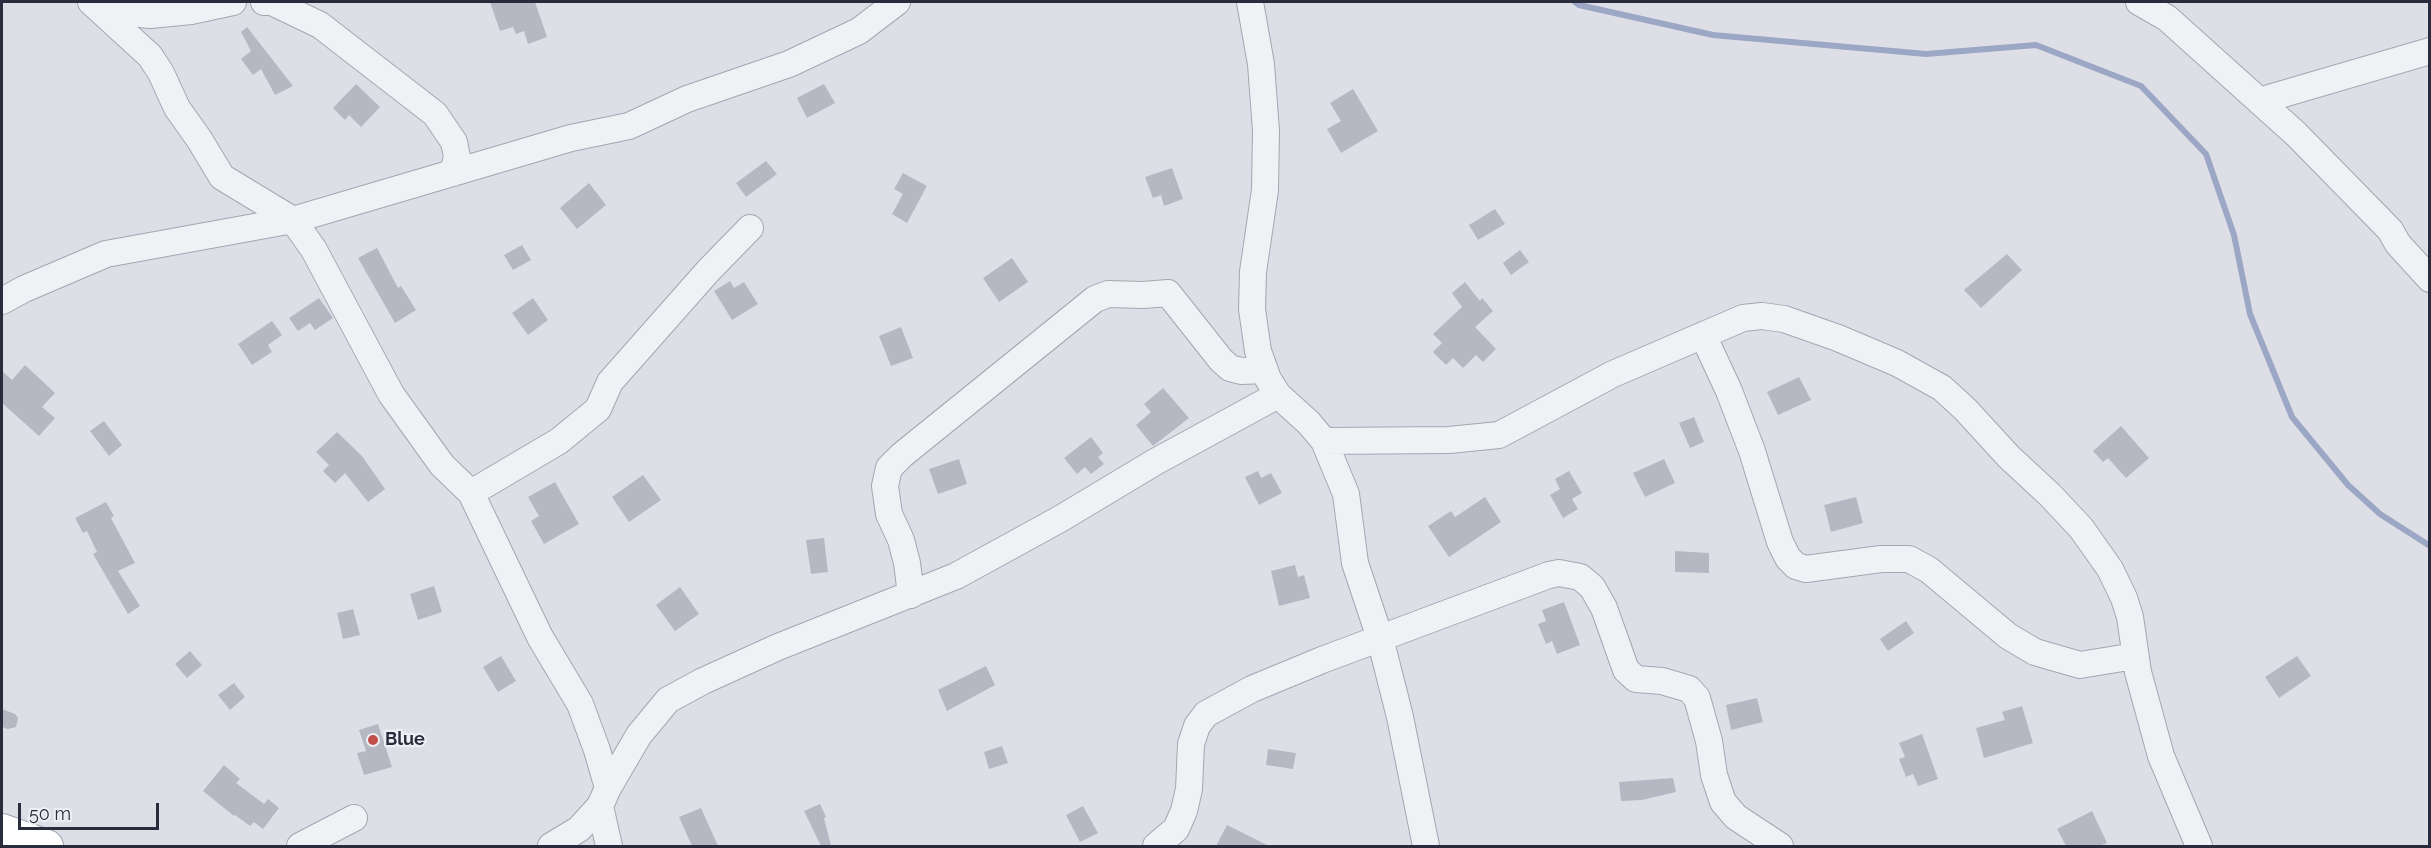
<!DOCTYPE html>
<html>
<head>
<meta charset="utf-8">
<style>
	body { margin:0 }
	#map { position:relative; width:2431px; height:848px; overflow:hidden; background:#dedfe6; font-family:Raleway,sans-serif }
	canvas { display:block }
	.frame { position:absolute; inset:0; border:3px solid #282c3c; pointer-events:none }
	.scale { position:absolute; left:18px; top:803px; width:141px; height:27px; box-sizing:border-box; border:3px solid #282c3c; border-top:0; padding-left:8px; font-size:18px; line-height:21px; white-space:nowrap; color:#282c3c; -webkit-text-stroke:4px #edeff4; paint-order:stroke }
</style>
</head>
<body>
<div id="map">
<canvas width="2431" height="848"></canvas>
<div class="frame"></div>
<div class="scale">50 m</div>
</div>
<script>
const context = document.querySelector('canvas').getContext('2d');
context.lineJoin = 'round';
function shape(rows) {
  const path = new Path2D();
  for (const r of rows) {
    path.moveTo(r[0], r[1]);
    for (let i = 2; i < r.length; i += 2) path.lineTo(r[i], r[i + 1]);
  }
  return path;
}
function strokePath(path, color, width, dash) {
  context.strokeStyle = color;
  context.lineWidth = width;
  context.lineCap = dash ? 'butt' : 'round';
  context.setLineDash(dash || []);
  context.stroke(path);
}
function fillPath(path, color) {
  context.fillStyle = color;
  context.fill(path, 'evenodd');
}
function label(font, color, halo, rows, align = 'center') {
  context.font = font + ' Raleway,sans-serif';
  context.lineWidth = 4.5;
  context.setLineDash([]);
  context.textBaseline = 'middle';
  context.strokeStyle = halo;
  context.fillStyle = color;
  for (const [text, x, y, turn = 0] of rows) {
    context.save();
    context.translate(x, y);
    context.rotate((+turn || 0) * Math.PI / 180);
    context.textAlign = isNaN(turn) ? turn : align;
    if (halo) context.strokeText(text, 0, 0);
    context.fillText(text, 0, 0);
    context.restore();
  }
}
strokePath(shape([
	[1575,2,1579,5,1713,35,1926,54,2036,45,2141,86,2206,154,2234,235,2250,314,2292,417,2348,485,2380,514,2430,546]
]), '#9ba7c4', 6);
fillPath(shape([
	[490,2,535,2,547,37,528,44,524,31,516,34,513,27,500,31],
	[247,27,272,59,293,86,275,95,261,69,253,75,241,59,251,51,241,32],
	[356,84,380,107,361,127,349,115,345,120,333,108],
	[824,84,835,103,807,118,797,98],
	[1353,89,1378,131,1341,153,1327,129,1341,121,1330,103],
	[766,161,777,174,746,197,736,183],
	[1172,168,1183,199,1164,206,1161,195,1153,198,1145,177],
	[903,173,927,186,907,223,892,214,903,194,894,189],
	[589,183,606,205,577,229,560,208],
	[1495,209,1505,224,1478,240,1469,225],
	[522,245,531,260,513,270,504,255],
	[377,248,398,288,401,286,416,310,395,323,358,258],
	[1520,250,1529,262,1511,275,1503,263],
	[2007,254,2022,270,1981,308,1964,290],
	[1012,258,1028,282,999,302,983,278],
	[730,281,734,288,744,282,758,304,732,320,714,291],
	[1465,282,1480,301,1482,298,1493,311,1475,327,1496,349,1483,362,1476,355,1463,368,1453,358,1446,365,1433,352,1442,343,1433,334,1462,307,1452,293],
	[319,298,333,318,315,330,310,323,298,331,289,318],
	[533,298,548,320,528,335,512,313],
	[272,321,282,335,268,345,272,352,252,365,238,344],
	[901,327,913,358,891,366,879,336],
	[25,365,55,393,42,407,55,418,39,436,2,403,2,371,12,380],
	[1799,377,1811,400,1778,415,1767,392],
	[1163,388,1189,418,1153,446,1136,425,1151,412,1144,404],
	[1694,417,1704,442,1690,448,1679,423],
	[104,421,122,445,109,456,90,431],
	[2121,426,2149,458,2126,478,2108,458,2103,462,2093,451],
	[337,432,362,456,385,489,368,502,345,473,335,483,323,471,329,465,316,452],
	[1091,437,1103,453,1098,457,1104,464,1091,474,1085,467,1077,474,1064,458],
	[959,459,967,484,938,494,929,469],
	[1664,459,1675,483,1645,497,1633,473],
	[1258,471,1261,478,1271,473,1282,493,1259,505,1245,477],
	[1569,471,1582,493,1572,499,1578,509,1563,518,1550,495,1560,489,1555,479],
	[643,475,661,500,629,522,612,497],
	[555,482,579,524,544,544,531,521,539,516,528,497],
	[1485,497,1501,522,1449,557,1428,526,1451,511,1455,517],
	[1856,497,1863,523,1831,532,1824,505],
	[106,502,114,516,111,518,135,563,118,571,140,606,128,614,93,554,97,552,87,531,83,533,75,518],
	[824,538,828,572,811,574,806,540],
	[1675,551,1709,553,1709,573,1675,572],
	[1295,565,1298,577,1304,575,1310,598,1279,606,1271,571],
	[434,586,442,612,418,620,410,594],
	[680,587,699,614,675,631,656,605],
	[1564,602,1580,645,1557,654,1552,641,1546,644,1538,624,1546,621,1542,610],
	[353,609,360,635,343,639,337,613],
	[1906,621,1914,633,1888,651,1880,639],
	[190,651,202,665,187,678,175,664],
	[501,656,516,681,498,692,483,667],
	[2297,656,2311,676,2279,698,2265,677],
	[986,666,995,685,947,711,938,690],
	[234,683,245,697,230,710,218,695],
	[1757,698,1763,722,1731,730,1726,705],
	[2022,706,2033,743,1984,758,1976,728,2005,720,2002,712],
	[2,709,15,714,18,718,16,727,8,729,4,728,2,724],
	[378,724,392,767,364,775,357,753,366,751,359,730],
	[1922,734,1938,779,1918,786,1913,774,1906,777,1899,759,1905,757,1899,743],
	[1002,746,1008,763,989,769,984,752],
	[1268,749,1296,753,1293,769,1266,765],
	[224,765,240,779,236,783,264,804,268,799,279,808,263,829,254,822,250,826,235,815,234,816,203,791],
	[1673,778,1676,792,1642,800,1621,801,1619,782],
	[820,804,826,817,824,818,831,846,821,846,804,811],
	[1083,806,1098,833,1080,842,1066,815],
	[701,808,718,846,692,846,679,817],
	[2092,811,2107,843,2099,846,2066,846,2057,829],
	[1227,825,1269,846,1216,846]
]), '#b5b8c2');
const minor = shape([
	[91,2,150,56,161,73,177,108,199,139,222,177,293,220,314,250,391,394,442,465,471,493,540,637,580,704,597,750,608,788],
	[264,2,272,2,320,25,435,114,454,142,457,157,453,173],
	[1250,2,1261,64,1266,131,1265,190,1253,272,1252,309,1258,351,1268,379,1278,395,1309,423,1324,441,1346,494,1355,563,1380,638,1400,717,1426,846],
	[2139,2,2167,18,2296,134,2390,230,2398,244,2430,279],
	[99,9,150,15,191,11,233,2],
	[2259,101,2430,51],
	[2,301,24,289,106,254,293,220,571,138,629,126,687,99,789,64,859,31,897,2],
	[1703,335,1729,391,1752,451,1780,542,1788,558,1796,566,1806,569,1881,559,1909,559,1929,570,2008,636,2035,652,2080,665,2135,656],
	[1324,441,1449,440,1499,435,1613,374,1743,318,1762,316,1784,319,1838,338,1897,363,1942,388,1965,409,2009,457,2050,495,2081,528,2110,569,2124,598,2130,617,2138,672,2161,756,2199,846],
	[471,493,559,441,598,409,610,382,709,270,750,228],
	[911,595,907,563,901,540,889,514,885,486,889,468,902,455,1095,299,1108,294,1143,295,1168,293,1221,360,1230,368,1241,371,1265,370],
	[600,806,609,846],
	[300,846,354,818],
	[551,846,579,829,600,806,608,788,639,735,668,700,703,681,778,647,956,576,1060,519,1155,462,1278,395],
	[1156,846,1176,829,1184,811,1189,789,1191,744,1197,726,1206,714,1252,689,1322,660,1549,575,1559,573,1580,577,1592,587,1604,608,1626,670,1636,679,1662,681,1689,689,1697,698,1709,741,1714,775,1723,802,1736,817,1780,846]
]);
const major = shape([
	[2,830,47,846]
]);
strokePath(minor, '#a4a6b0', 28);
strokePath(major, '#9ea2b1', 34);
strokePath(minor, '#f0f1f5', 26);
strokePath(major, '#fff', 32);
for (const [x, y, r, color] of [
	[373,740,6,"#c34f4b"]
]) {
  const dot = new Path2D();
  dot.arc(x, y, r, 0, 2 * Math.PI);
  context.fillStyle = color;
  context.fill(dot);
  strokePath(dot, '#edeff4', 2);
}
label('bold 18px', '#282c3c', '#edeff4', [
	["Blue",385,740]
], 'left');
</script>
</body>
</html>
